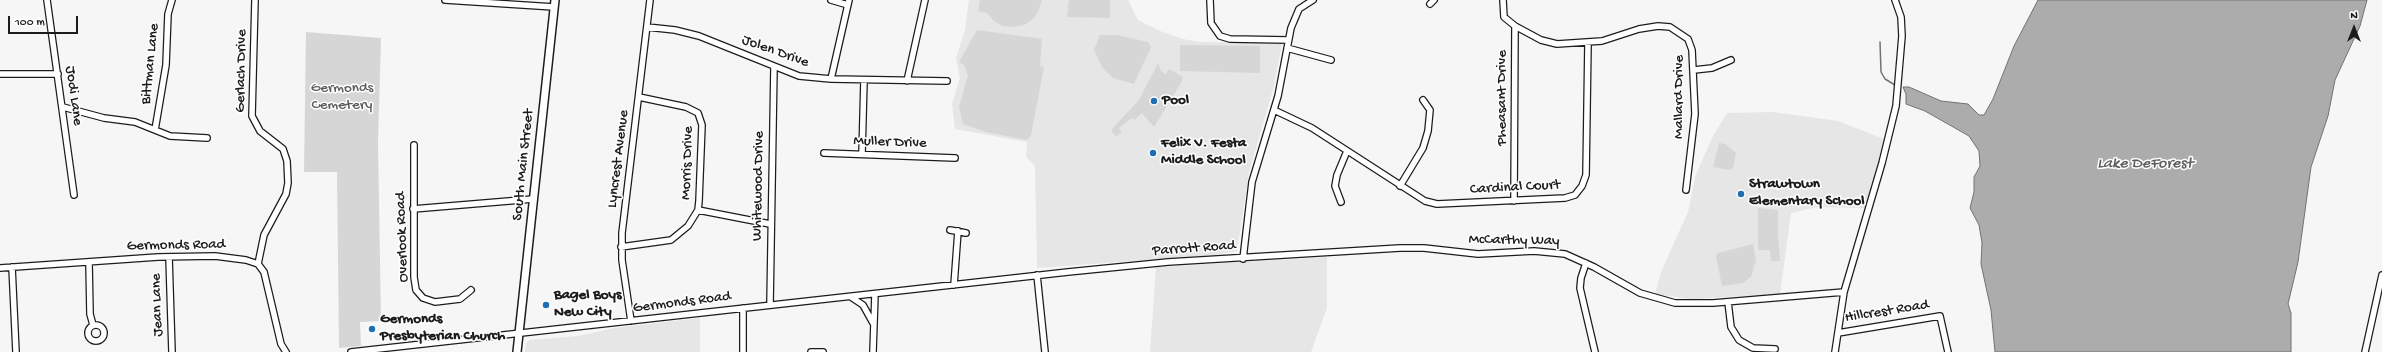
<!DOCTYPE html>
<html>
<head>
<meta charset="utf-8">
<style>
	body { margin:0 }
	#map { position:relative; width:2382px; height:352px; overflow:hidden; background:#f6f6f6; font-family:"Gochi Hand",sans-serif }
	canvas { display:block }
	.north { position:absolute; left:2334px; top:8px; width:40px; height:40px; -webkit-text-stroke:3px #fff; paint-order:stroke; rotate:0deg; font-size:11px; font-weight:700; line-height:16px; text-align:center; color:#1c1c1c }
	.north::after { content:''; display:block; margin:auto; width:14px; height:18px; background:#1c1c1c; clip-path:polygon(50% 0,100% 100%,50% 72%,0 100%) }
	.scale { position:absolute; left:8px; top:16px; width:70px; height:18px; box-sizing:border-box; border:2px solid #1c1c1c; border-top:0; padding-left:5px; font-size:12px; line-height:14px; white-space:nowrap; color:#1c1c1c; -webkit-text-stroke:3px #fff; paint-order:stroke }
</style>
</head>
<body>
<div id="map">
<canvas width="2382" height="352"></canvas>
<div class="north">N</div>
<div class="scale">100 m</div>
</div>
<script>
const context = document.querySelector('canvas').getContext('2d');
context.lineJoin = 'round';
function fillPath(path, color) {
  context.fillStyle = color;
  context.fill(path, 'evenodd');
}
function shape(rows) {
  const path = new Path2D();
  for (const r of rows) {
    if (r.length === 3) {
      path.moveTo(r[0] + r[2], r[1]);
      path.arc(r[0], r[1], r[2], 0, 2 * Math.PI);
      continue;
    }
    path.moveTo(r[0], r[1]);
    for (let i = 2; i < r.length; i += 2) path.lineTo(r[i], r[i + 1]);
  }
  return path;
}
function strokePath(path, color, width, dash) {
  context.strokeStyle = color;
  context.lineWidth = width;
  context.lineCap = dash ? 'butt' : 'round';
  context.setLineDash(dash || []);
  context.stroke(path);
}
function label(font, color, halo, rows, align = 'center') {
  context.font = font + ' "Gochi Hand",sans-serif';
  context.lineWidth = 3;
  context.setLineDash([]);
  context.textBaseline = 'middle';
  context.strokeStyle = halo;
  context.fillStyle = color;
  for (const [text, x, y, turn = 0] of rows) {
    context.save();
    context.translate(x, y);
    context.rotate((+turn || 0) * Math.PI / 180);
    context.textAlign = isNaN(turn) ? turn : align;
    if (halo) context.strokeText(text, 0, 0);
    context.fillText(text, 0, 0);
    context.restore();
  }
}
fillPath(shape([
	[969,0,1128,0,1138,20,1160,31,1183,39,1199,42,1282,43,1274,86,1249,172,1237,251,1215,255,1037,268,1035,166,1026,157,1027,142,955,129,952,104,960,78,956,58,965,30],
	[1773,112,1838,121,1884,139,1865,208,1817,207,1791,213,1780,294,1692,299,1655,294,1661,272,1688,212,1696,174,1713,136,1727,113],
	[1327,257,1327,308,1311,352,1150,352,1156,267],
	[700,318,700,352,525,352,526,343,530,340,578,336,614,328]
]), '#e6e6e6');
fillPath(shape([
	[980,0,1042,0,1038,12,1032,20,1024,25,1013,27,1003,26,994,21,987,13,978,11],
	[1069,0,1110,0,1110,18,1067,17],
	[977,30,1042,39,1040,66,1044,67,1031,135,1027,140,986,132,963,124,959,107,968,75,964,65,959,62],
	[306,32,381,38,378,142,381,321,360,322,361,346,339,348,337,172,304,172],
	[1100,35,1117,35,1148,42,1151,47,1134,84,1113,78,1102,67,1094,50],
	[1180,45,1260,46,1260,73,1180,71],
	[1158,63,1161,71,1166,74,1169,69,1183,77,1181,83,1154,127,1142,113,1134,120,1132,118,1119,128,1122,132,1116,137,1111,130,1139,100],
	[1719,143,1725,144,1736,153,1733,168,1729,170,1713,167],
	[1758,208,1778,210,1778,237,1780,261,1771,261,1770,250,1758,250],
	[1753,244,1756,260,1751,277,1743,283,1722,286,1716,256,1718,253]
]), '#d6d6d6');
const water = shape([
	[2038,0,2367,0,2360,26,2335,80,2328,116,2311,167,2298,262,2288,304,2291,313,2291,352,1995,352,1991,310,1981,264,1982,243,1979,225,1970,208,1974,192,1974,177,1980,166,1979,151,1969,136,1925,111,1906,104,1906,94,1903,87,1909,87,1941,101,1968,104,1979,115,1984,115,1993,99,2014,46,2038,0]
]);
fillPath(water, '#acacac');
strokePath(water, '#727272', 1);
strokePath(shape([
	[1880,42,1881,72,1885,79,1895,85]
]), '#727272', 1.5);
const minor = shape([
	[47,0,74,195],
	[255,0,252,116,260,131,283,149,287,161,288,183,286,194,264,235,258,264],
	[445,0,554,7],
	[831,0,848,5],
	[1210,0,1211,23,1220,36,1230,39,1288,40],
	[1503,0,1504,17,1515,26,1514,201],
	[1430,4,1434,0],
	[1515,26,1541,40,1557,44,1602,41,1639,29,1658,26,1670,27,1688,39,1692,50,1695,114,1686,190],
	[647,27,675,30,699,36,799,76,831,79,947,81],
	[1287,48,1331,60],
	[1694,70,1712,68,1731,60],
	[0,74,58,74],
	[831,79,849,0],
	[907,81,925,0],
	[63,107,104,118,135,122,170,136,207,138],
	[1274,110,1312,128,1425,201,1437,204,1565,198,1575,195,1582,186,1586,175,1588,43],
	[155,130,166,65,168,14,172,0],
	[414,145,414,277,416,290,423,298,435,302,460,299,471,290],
	[824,153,955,158],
	[862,154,864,80],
	[1400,186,1423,148,1428,131,1430,110,1423,100],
	[1341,202,1335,186,1337,175,1347,151],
	[413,209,533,199],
	[698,210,770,224],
	[950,230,966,233],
	[621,247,671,240,688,226,698,210,699,201,702,125,698,113,686,107,639,97],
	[169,257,172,352],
	[1243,259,1252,182,1278,96,1291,28,1299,9,1313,0],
	[89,262,90,314,93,325],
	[1586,263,1581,278,1580,288,1595,352],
	[12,267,16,352],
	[0,268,158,257,215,256,246,260,258,264,264,272,281,344,286,352],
	[1037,275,1045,352],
	[954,285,958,231],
	[851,297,863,305,873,323],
	[1728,302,1731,327,1739,340,1753,348,1775,349],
	[770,305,774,67],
	[743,308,743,352],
	[631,321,622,260,622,233,650,0],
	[96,333,8],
	[1838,333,1940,316,1948,352],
	[351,352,1068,272,1168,262,1400,248,1424,248,1478,254,1534,251,1565,254,1594,267,1640,293,1675,303,1713,303,1844,292],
	[811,352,823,352],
	[873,352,875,294],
	[1835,352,1844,292,1882,163,1896,106,1902,36,1901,17,1895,0],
	[2365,352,2382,275]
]);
const major = shape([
	[517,352,555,0]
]);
strokePath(minor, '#1c1c1c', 8);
strokePath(major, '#1c1c1c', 10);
strokePath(minor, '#fff', 5.5);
strokePath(major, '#fff', 7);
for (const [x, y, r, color] of [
	[1154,101,4,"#1f6fb2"],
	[1153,153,4,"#1f6fb2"],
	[1741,194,4,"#1f6fb2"],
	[546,305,4,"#1f6fb2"],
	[372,329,4,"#1f6fb2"]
]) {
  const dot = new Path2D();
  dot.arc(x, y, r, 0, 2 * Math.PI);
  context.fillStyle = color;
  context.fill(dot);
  strokePath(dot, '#fff', 1.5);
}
label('15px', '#1c1c1c', '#fff', [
	["Jolen Drive",775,52,20],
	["Bittman Lane",151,64,-84],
	["Gerlach Drive",242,71,-89],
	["Jodi Lane",73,96,82],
	["Mallard Drive",1680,97,-90],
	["Pheasant Drive",1503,98,-90],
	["Muller Drive",890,143,2],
	["Lyncrest Avenue",619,159,-83],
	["Morris Drive",688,163,-88],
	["South Main Street",524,165,-84],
	["Whitewood Drive",759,186,-89],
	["Cardinal Court",1515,188,-3],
	["Overlook Road",403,237,-92],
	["McCarthy Way",1514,241,1],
	["Germonds Road",176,246,-1],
	["Parrott Road",1194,249,-4],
	["Germonds Road",682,303,-7],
	["Jean Lane",158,305,-92],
	["Hillcrest Road",1887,312,-9]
]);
label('15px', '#5d5d5d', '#fff', [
	["Germonds",342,89],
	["Cemetery",342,106]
]);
label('bold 15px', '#1c1c1c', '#fff', [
	["Pool",1162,101],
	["Felix V. Festa",1161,144],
	["Middle School",1161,161],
	["Strawtown",1749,185],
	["Elementary School",1749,202],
	["Bagel Boys",554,296],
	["New City",554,313],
	["Germonds",380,320],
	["Presbyterian Church",380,337]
], 'left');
label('italic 16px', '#5d5d5d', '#fff', [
	["Lake DeForest",2145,165]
]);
</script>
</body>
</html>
